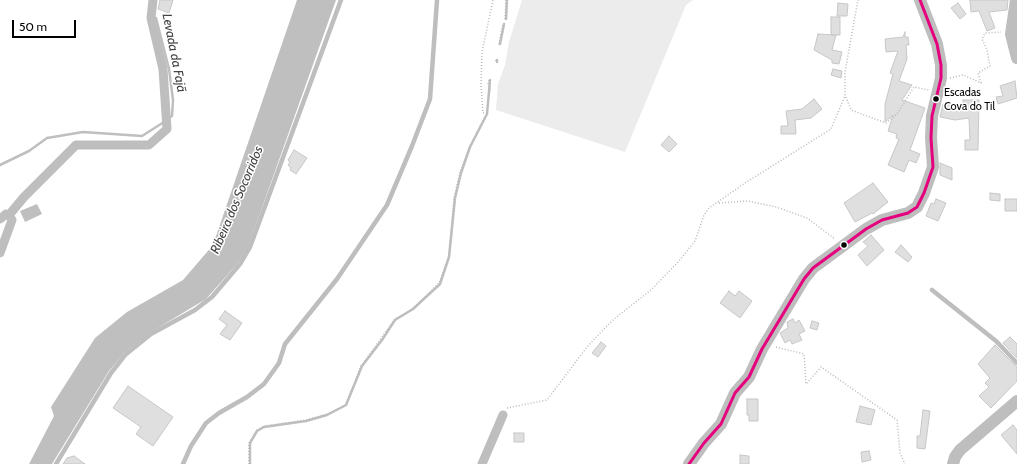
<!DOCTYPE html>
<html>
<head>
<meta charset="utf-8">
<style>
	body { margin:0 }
	#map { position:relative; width:1017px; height:464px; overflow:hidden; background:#fff; font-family:Cabin,sans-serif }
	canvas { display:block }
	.scale { position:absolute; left:12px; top:20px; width:64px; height:18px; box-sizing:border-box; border:2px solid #000; border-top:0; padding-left:5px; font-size:12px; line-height:14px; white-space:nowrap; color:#000; -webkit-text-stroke:3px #fff; paint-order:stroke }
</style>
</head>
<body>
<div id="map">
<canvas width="1017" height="464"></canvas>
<div class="scale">50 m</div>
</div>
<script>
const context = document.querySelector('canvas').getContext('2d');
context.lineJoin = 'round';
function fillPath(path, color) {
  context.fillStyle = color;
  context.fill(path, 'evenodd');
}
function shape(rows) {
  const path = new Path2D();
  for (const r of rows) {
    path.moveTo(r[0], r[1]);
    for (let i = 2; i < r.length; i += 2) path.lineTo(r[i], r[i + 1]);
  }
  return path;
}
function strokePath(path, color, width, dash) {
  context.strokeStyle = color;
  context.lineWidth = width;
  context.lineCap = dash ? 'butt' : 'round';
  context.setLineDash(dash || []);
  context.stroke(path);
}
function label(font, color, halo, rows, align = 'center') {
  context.font = font + ' Cabin,sans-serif';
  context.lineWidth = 3;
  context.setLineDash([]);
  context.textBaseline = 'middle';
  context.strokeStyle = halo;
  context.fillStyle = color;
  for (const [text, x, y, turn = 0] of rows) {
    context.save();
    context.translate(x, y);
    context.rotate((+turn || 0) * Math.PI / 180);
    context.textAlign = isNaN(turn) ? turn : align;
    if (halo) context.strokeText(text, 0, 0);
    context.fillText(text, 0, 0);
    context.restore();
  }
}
fillPath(shape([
	[522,0,693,0,686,5,625,152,496,110,498,84,505,65,509,42]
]), '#ececec');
fillPath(shape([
	[297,0,336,0,248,247,238,263,206,299,151,332,124,353,109,371,52,464,29,464,54,416,51,407,95,338,127,312,183,280,213,245],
	[37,204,42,214,25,222,20,211]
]), '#bfbfbf');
strokePath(shape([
	[156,18,169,69,173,100,172,116,169,118],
	[506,19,507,0],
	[500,44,504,24],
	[497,60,497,62],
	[0,165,29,151,47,138,83,132,142,136,164,122],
	[250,464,250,443,257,431,264,427,306,421,327,415,346,405,362,366,382,340,395,320,413,309,440,284,449,257,455,198,461,173,470,147,487,114,490,80]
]), '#bfbfbf', 2.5);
const building = shape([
	[160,0,173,0,169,13,158,9,160,0],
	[970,0,1008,0,1007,10,989,12,995,28,987,31,979,11,971,12,970,0],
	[838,3,848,4,847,16,837,16,838,3],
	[958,3,966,14,960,19,951,8,958,3],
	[831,17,840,17,840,35,831,35,831,17],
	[905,32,905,37,908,37,909,45,906,45,907,59,899,81,912,85,902,100,925,108,910,150,920,154,916,163,909,160,904,172,888,165,899,139,896,138,897,134,888,131,893,115,885,122,885,104,893,74,890,73,898,51,886,52,885,39,903,37,905,32],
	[818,34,836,35,832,50,842,52,839,64,832,63,832,60,814,50,818,34],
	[833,69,842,71,841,78,831,75,833,69],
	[1015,81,1017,98,998,104,996,97,1003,96,1000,86,1015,81],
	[814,99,822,109,811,118,795,120,796,134,781,134,781,126,788,126,786,111,802,109,814,99],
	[963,100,979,100,978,150,965,150,965,140,970,140,969,118,955,120,940,117,943,104,963,107,963,100],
	[669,136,677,144,669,152,661,145,669,136],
	[294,150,307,158,296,174,290,170,291,168,288,165,290,162,288,160,294,150],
	[940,163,952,168,952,180,940,175,940,163],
	[873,183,888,202,873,214,872,213,855,222,844,203,873,183],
	[990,193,1000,194,1000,201,990,200,990,193],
	[936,199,946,203,938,221,926,216,931,203,934,204,936,199],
	[1005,199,1017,199,1017,211,1005,211,1005,199],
	[871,235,884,250,867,266,858,255,868,246,863,242,871,235],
	[901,245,912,257,908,262,895,252,901,245],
	[729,291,735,296,739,291,752,301,740,318,720,303,729,291],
	[225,311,242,323,230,340,220,334,227,325,219,319,225,311],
	[793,319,795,323,799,320,805,331,799,334,802,340,792,344,790,340,785,343,780,333,788,328,787,322,793,319],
	[812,321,819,323,817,330,810,328,812,321],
	[1010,337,1017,344,1017,358,1003,343,1010,337],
	[601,342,606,346,598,357,592,353,601,342],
	[995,345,1017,367,1017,381,991,408,979,396,989,387,985,383,990,378,978,364,995,345],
	[128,386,173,417,153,446,136,434,141,427,113,408,128,386],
	[747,399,758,399,758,421,749,421,749,415,747,415,747,399],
	[860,406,875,410,871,425,856,422,860,406],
	[923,410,930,411,925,449,917,448,917,436,920,436,923,410],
	[1013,425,1017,430,1017,454,1001,435,1013,425],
	[514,433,524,433,524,442,514,442,514,433],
	[869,451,871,460,862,462,861,452,869,451],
	[740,455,749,456,749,464,740,464,740,455],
	[74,456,85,464,63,464,67,458,74,456]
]);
fillPath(building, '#dfdfdf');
strokePath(building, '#c7c7c7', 1);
strokePath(shape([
	[505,19,506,0],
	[499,44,503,24],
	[496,60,496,62],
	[950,78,963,75,981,83,978,73,990,66,987,50,982,39,985,33,1001,32],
	[846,97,851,110,886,123,897,114,914,87,929,90],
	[487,113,483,113,481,85,482,52,493,0],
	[719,203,748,201,776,207,807,218,835,239],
	[776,347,804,354,806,384,821,367,897,420,900,453,905,464],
	[507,408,547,400,587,347,601,332,614,319,651,290,679,261,695,241,704,215,709,208,745,183,831,129,845,96,845,72,858,0],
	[249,464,249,443,257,430,264,426,306,420,327,414,346,405,361,366,395,319,413,309,439,283,449,257,454,198,460,172,470,146,487,113,490,89,488,83,489,80]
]), '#b9b9b9', 1.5, [1, 2]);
strokePath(shape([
	[932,290,996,341,1017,363],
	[56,464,111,373,125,355,151,334,195,310,212,297,240,264,250,247,341,0],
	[183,464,191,446,206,423,219,413,247,397,264,384,279,363,285,344,337,279,387,205,412,146,430,99,437,0]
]), '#bebebe', 4.5);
strokePath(shape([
	[9,215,24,197,76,145,149,145,167,129,163,69,151,18,153,0],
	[0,219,6,214,9,215,12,220,0,253],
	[482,464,503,415]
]), '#bebebe', 9);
strokePath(shape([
	[1016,0,1011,34,1017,58],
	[689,464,704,443,721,424,735,393,749,377,762,349,804,279,813,268,866,229,882,220,908,213,917,207,924,193,933,167,931,138,932,116,941,78,941,65,937,44,920,0],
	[953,464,955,457,960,450,1017,401]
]), '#bebebe', 12);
strokePath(shape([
	[689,464,704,443,721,424,735,393,749,377,762,349,804,279,813,268,866,229,882,220,908,213,917,207,924,193,933,167,931,138,932,116,941,78,941,65,937,44,920,0]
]), '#e5007d', 3);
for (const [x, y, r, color] of [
	[936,99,3.5,"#000"],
	[844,245,3.5,"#000"]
]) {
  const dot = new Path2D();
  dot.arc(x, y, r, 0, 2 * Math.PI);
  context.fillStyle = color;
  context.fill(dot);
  strokePath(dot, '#fff', 1.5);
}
label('11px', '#000', '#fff', [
	["Escadas",944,93],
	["Cova do Til",944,107]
], 'left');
label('italic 13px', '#444', '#fff', [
	["Levada da Fajã",174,53,79],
	["Ribeira dos Socorridos",237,200,-67]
]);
</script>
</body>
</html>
